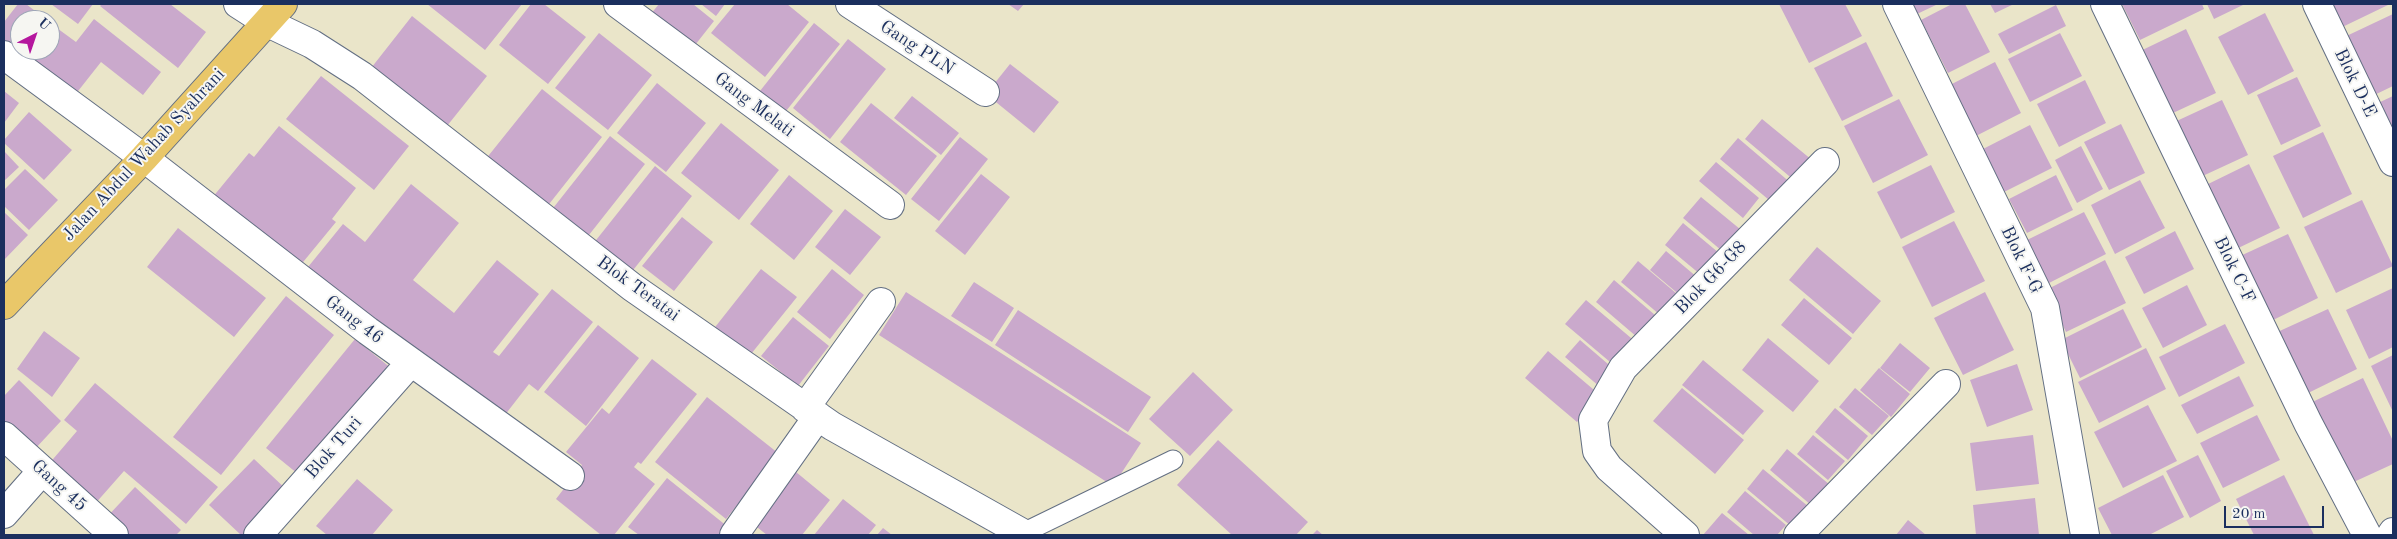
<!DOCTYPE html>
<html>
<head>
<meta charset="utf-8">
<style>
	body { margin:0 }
	#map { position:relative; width:2397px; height:539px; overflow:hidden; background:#eae5c9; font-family:"Old Standard TT",serif }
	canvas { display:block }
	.frame { position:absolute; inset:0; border:5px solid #1b2f5e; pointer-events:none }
	.north { position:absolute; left:10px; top:10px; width:50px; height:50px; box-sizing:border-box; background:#f6f6f2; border:1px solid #9ea6b7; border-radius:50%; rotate:41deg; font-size:14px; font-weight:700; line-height:20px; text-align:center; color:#1b2f5e }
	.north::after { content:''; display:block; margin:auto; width:18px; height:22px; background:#b5179e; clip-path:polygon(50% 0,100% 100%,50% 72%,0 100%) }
	.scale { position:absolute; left:2224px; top:506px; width:100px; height:22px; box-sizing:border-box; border:2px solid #1b2f5e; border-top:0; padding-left:6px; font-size:15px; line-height:18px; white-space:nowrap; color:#1b2f5e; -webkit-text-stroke:4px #f6f6f2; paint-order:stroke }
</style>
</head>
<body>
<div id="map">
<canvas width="2397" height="539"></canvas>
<div class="frame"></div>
<div class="north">U</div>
<div class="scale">20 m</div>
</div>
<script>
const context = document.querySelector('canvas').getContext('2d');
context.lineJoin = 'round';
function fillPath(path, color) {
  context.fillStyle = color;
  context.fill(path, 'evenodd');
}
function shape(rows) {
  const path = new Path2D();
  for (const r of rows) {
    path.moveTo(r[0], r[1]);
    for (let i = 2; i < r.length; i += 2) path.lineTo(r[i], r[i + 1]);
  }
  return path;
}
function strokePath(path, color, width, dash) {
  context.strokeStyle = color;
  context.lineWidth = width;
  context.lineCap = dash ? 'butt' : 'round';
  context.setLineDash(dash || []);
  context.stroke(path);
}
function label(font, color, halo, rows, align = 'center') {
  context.font = font + ' "Old Standard TT",serif';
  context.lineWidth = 4;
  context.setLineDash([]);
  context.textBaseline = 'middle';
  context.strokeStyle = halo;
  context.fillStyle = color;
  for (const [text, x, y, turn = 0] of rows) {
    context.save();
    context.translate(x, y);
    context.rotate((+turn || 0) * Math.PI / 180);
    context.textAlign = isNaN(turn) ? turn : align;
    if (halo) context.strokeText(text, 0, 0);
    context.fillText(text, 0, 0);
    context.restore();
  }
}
fillPath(shape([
	[18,4,26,4,47,20,20,20,20,50,50,50,50,23,76,42,94,19,161,72,143,95,101,62,71,100,4,47,4,22],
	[51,4,93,4,78,24],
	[102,4,170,4,206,32,178,68,100,6],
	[427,4,522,4,485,50],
	[531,4,544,4,586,37,548,84,499,45],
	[659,4,693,4,714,21,688,54,646,20],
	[701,4,725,4,716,16],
	[735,4,787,4,809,22,765,77,711,33],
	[1008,4,1024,4,1018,11],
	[1779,4,1845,4,1862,36,1809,63],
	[1912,4,1938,4,1917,14],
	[1952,4,1965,4,1990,52,1948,73,1921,20],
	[1990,4,2014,4,1995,13],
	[2122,4,2202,4,2204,9,2140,40],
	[2207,4,2245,4,2214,19],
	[2318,4,2388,4,2388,5,2332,32],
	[2056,5,2066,26,2009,54,1998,34],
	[2265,13,2294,71,2248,95,2218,37],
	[2393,14,2393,86,2366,99,2338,40],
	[412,16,487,76,443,131,368,72],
	[814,23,840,44,782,116,756,96],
	[2186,29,2216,93,2160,119,2130,56],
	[599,33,652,75,608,130,555,88],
	[2060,33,2082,76,2030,102,2008,59],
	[848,39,886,69,830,139,793,108],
	[1866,42,1893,96,1842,121,1814,68],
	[1995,62,2021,113,1972,138,1946,87],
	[1010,64,1059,102,1034,133,986,94],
	[321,76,409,146,374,190,286,119],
	[2297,77,2321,126,2281,145,2257,95],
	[2085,80,2106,123,2059,147,2037,104],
	[657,83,706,123,666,172,617,133],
	[542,89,602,137,546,208,485,160],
	[4,91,19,103,4,123],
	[912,96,959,133,941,155,894,118],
	[2393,96,2393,139,2376,104],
	[1899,99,1928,155,1873,183,1844,126],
	[2222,100,2248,155,2194,180,2168,125],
	[871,103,937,156,906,195,840,142],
	[29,112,72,150,44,180,4,143,4,140],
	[1762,119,1812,160,1795,181,1745,139],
	[721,123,779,170,739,220,681,173],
	[2121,124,2145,173,2109,190,2084,142],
	[2030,125,2052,168,2004,192,1983,149],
	[279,126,356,188,332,219,336,222,299,267,212,198,249,153,254,157],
	[2323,132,2352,194,2303,218,2273,156],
	[610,136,645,164,585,240,550,212],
	[960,137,988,159,939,221,911,199],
	[1738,138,1792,184,1775,205,1720,159],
	[2081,146,2103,189,2077,203,2055,160],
	[4,151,19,167,4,181],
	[1716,162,1759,198,1743,218,1699,181],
	[2249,164,2280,228,2232,251,2202,187],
	[1931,165,1955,212,1901,239,1877,192],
	[655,166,692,196,626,279,589,249],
	[25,169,58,200,29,230,4,206,4,190],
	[981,174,1010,197,965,255,935,231],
	[789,175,833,211,794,260,750,224],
	[2056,175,2073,210,2027,233,2009,199],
	[2140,180,2165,228,2115,254,2091,205],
	[411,184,459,223,413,280,454,313,497,260,539,294,493,352,499,356,552,289,593,322,538,391,529,384,501,420,308,267,343,224,365,242],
	[1701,197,1746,234,1728,256,1683,218],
	[2362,200,2393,266,2336,293,2304,227],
	[845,209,881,237,850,275,815,247],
	[4,212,28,235,4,260],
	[2084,212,2106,254,2049,283,2027,240],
	[682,217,713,242,674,291,642,266],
	[1954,221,1985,281,1932,307,1902,247],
	[1683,223,1719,253,1701,275,1665,245],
	[178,228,266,298,234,337,147,267],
	[2175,231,2194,269,2144,294,2125,257],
	[2288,234,2318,298,2269,322,2238,257],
	[1817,247,1881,301,1853,334,1789,280],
	[1666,251,1698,278,1682,297,1650,270],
	[2105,260,2126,303,2066,332,2046,290],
	[1638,261,1683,299,1666,320,1621,282],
	[761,269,797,297,747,359,712,331],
	[832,269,864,295,830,339,797,312],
	[1614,280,1662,321,1644,343,1596,302],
	[974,282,1014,308,992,342,951,316],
	[2187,285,2207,325,2163,348,2142,308],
	[2393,288,2393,347,2369,359,2346,310],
	[906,292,1141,443,1113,486,879,335],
	[1985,292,2014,350,1963,375,1934,318],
	[286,296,334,335,221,475,173,437],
	[1804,298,1852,338,1829,365,1781,325],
	[1586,300,1637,343,1616,367,1565,324],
	[2123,309,2142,347,2080,378,2061,340],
	[2328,309,2357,369,2302,396,2273,334],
	[1018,310,1151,397,1128,432,995,345],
	[793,317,829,346,798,386,761,356],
	[2225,324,2245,363,2179,397,2159,357],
	[598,325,639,358,586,426,544,392],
	[44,331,80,358,52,397,17,369],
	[1768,338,1819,381,1793,412,1742,370],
	[355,339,392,369,303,478,266,448],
	[1580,340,1615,370,1600,387,1565,357],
	[1900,343,1930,368,1910,392,1880,368],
	[2146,348,2166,389,2099,423,2078,382],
	[1548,351,1600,395,1577,422,1525,378],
	[2393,355,2393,412,2371,366],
	[652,359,697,394,641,464,638,462,634,467,655,484,614,535,601,535,556,499,582,465,566,452,602,408,609,414],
	[1703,360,1764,411,1743,435,1682,385],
	[2017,364,2033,410,1987,427,1970,380],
	[1879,368,1910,394,1891,417,1860,390],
	[1193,372,1233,410,1190,456,1149,419],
	[2239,376,2254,406,2197,434,2181,405],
	[2363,378,2393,441,2393,464,2345,486,2306,405],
	[19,380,61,421,34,450,4,422,4,396],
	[95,383,218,487,186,524,124,471,94,505,48,465,77,431,64,420],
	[1682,388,1744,440,1715,474,1653,421],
	[1855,388,1889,416,1872,435,1839,407],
	[707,397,778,453,726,519,655,462],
	[2148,405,2177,461,2123,488,2094,432],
	[1835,408,1868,436,1848,460,1815,432],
	[2257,415,2280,460,2223,488,2200,443],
	[1813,435,1845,461,1828,480,1797,454],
	[2033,435,2039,484,1976,491,1970,443],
	[1218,440,1308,522,1296,535,1232,535,1177,485],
	[1787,449,1836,490,1818,511,1770,470],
	[2198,455,2221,501,2190,518,2166,471],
	[254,459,287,490,243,535,241,535,209,505],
	[1763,469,1815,512,1798,532,1747,489],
	[796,472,830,500,802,535,767,535,753,524],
	[2163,475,2184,517,2149,535,2112,535,2098,508],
	[2284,475,2314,535,2254,535,2236,499],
	[667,478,728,527,721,535,639,535,628,527],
	[357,479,393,510,372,535,327,535,316,526],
	[135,487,181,530,176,535,122,535,105,519],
	[1745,491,1786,525,1777,535,1754,535,1727,512],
	[2035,498,2039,535,1976,535,1973,505],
	[843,499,876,525,868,535,814,535],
	[1722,513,1749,535,1703,535],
	[1908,520,1926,535,1896,535],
	[883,528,892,535,877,535],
	[1317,530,1323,535,1312,535]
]), '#caa9cc');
const lane = shape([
	[1023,533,1173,460]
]);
const street = shape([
	[238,4,266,22,312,44,362,76,632,287,832,426,1026,535],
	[618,4,890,205],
	[850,4,985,92],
	[1897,4,2045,308,2085,535],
	[2105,4,2308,423,2367,535],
	[2317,4,2393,162],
	[4,55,144,158,368,331,570,476],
	[805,408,881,302],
	[4,436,114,535],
	[4,514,42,471],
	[258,535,411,362],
	[734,535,818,416],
	[1685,535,1609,468,1597,451,1593,420,1623,368,1825,162],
	[1798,535,1946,384],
	[2391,535,2393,532]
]);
const highway = shape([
	[4,305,144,158,283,4]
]);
strokePath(lane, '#636f83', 21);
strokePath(street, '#636f83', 30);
strokePath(highway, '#636f83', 30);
strokePath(lane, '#fff', 19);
strokePath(street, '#fff', 28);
strokePath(highway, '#e9c769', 28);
label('18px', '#1b2f5e', '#f6f6f2', [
	["Gang PLN",917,48,33],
	["Blok D-E",2355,83,64],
	["Gang Melati",754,105,37],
	["Jalan Abdul Wahab Syahrani",144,155,-47],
	["Blok F-G",2021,260,64],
	["Blok C-F",2234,270,64],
	["Blok G6-G8",1711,278,-46],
	["Blok Teratai",638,289,36],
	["Gang 46",354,320,37],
	["Blok Turi",334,448,-49],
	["Gang 45",59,486,42]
]);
</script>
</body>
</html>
